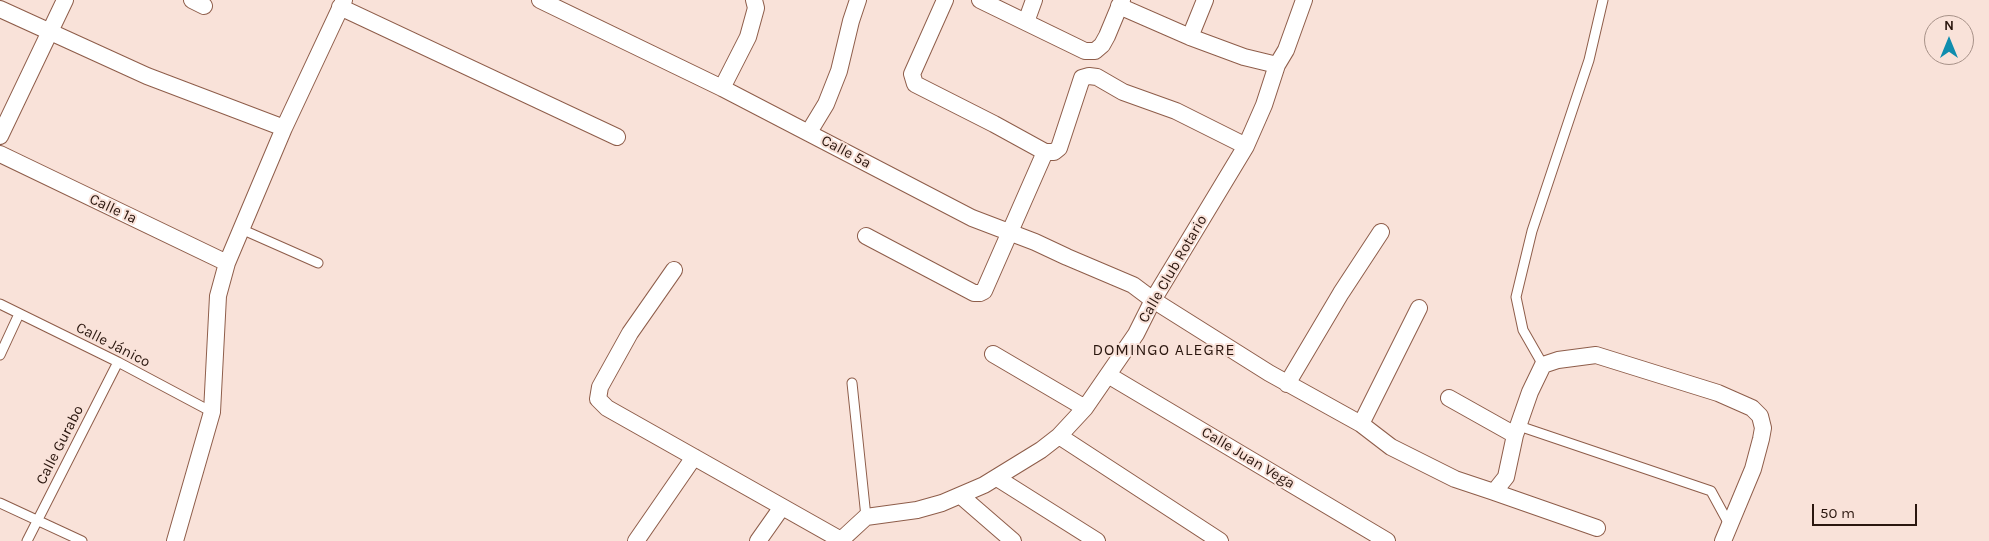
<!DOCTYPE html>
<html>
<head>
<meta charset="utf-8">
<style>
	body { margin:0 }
	#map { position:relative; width:1989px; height:541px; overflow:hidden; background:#f9e2d9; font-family:Karla,sans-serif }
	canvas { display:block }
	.north { position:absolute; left:1924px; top:15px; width:50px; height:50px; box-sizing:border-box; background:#f9e2d9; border:1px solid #a79188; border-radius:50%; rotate:0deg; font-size:14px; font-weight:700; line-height:20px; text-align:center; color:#2b170f }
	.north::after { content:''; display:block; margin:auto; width:18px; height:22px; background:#108dae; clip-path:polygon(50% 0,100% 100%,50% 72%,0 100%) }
	.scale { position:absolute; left:1812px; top:504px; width:105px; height:22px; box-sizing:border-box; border:2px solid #2b170f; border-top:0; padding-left:6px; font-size:15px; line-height:18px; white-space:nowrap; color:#2b170f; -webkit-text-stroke:4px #f9e2d9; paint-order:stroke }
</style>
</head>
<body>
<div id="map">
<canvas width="1989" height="541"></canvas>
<div class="north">N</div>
<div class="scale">50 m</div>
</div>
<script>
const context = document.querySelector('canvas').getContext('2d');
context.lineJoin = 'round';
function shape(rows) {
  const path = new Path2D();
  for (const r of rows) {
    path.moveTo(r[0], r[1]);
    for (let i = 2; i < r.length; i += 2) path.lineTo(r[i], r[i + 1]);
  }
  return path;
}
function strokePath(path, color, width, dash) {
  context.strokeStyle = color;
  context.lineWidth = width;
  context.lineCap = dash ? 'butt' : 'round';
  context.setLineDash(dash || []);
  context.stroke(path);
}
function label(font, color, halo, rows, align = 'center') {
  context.font = font + ' Karla,sans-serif';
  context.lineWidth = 4;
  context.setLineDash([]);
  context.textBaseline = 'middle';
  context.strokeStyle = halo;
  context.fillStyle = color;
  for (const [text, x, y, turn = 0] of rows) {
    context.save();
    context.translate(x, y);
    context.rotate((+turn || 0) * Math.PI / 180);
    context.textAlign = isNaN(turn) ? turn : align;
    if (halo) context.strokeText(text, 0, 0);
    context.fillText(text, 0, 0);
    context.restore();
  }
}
const service = shape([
	[241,229,318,263],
	[0,304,118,362,212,412],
	[0,355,19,314],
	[1543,365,1523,330,1516,297,1532,231,1589,60,1603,0],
	[852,383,866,517],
	[1519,426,1711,491,1729,524],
	[0,503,82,541],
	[27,541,118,362]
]);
const minor = shape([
	[192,0,204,6],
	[540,0,722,88,972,218,1035,242,1067,257,1133,285,1153,300,1269,373,1361,424,1391,447,1455,479,1494,492,1506,477,1515,435,1449,398],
	[945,0,912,74,915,84,994,124,1045,152,1054,152,1059,148,1082,78,1089,76,1097,77,1123,92,1176,111,1246,146],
	[980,0,1085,51,1095,51,1102,45,1107,36,1122,0],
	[1119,6,1190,37,1244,57,1277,65],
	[340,7,617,137],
	[0,9,147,76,284,128],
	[1026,22,1034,0],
	[1190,37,1205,0],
	[722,88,748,37,756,8,754,0],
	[809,132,826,104,839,71,851,21,858,0],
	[0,136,65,0],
	[0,154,227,263],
	[866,236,974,293,980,293,984,291,1045,152],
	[674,270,630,333,600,387,598,399,607,408,841,540],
	[993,354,1085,408],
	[1108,375,1387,541],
	[1287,384,1341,293,1381,232],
	[1361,424,1419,308],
	[1515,435,1530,392,1543,365,1558,360,1596,355,1718,393,1752,408,1760,416,1763,428,1761,439,1753,469,1723,541],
	[1059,436,1220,541],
	[997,478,1097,541],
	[1494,492,1597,528],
	[961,496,1013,541],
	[175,541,212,412,218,296,227,263,284,128,344,0],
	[636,541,694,457],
	[758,541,782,507],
	[840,541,866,517,917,510,942,503,984,485,1041,450,1059,436,1085,408,1136,334,1153,300,1246,146,1264,105,1277,65,1286,50,1304,0]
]);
strokePath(service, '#8e5d4a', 11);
strokePath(minor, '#8e5d4a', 18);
strokePath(service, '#fff', 9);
strokePath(minor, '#fff', 16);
label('15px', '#2b170f', '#f9e2d9', [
	["Calle 5ª",846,152,28],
	["Calle 1ª",113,209,25],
	["Calle Club Rotario",1173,269,-60],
	["Calle Jánico",113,345,27],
	["Calle Gurabo",60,445,-63],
	["Calle Juan Vega",1248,458,31]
]);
context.letterSpacing = '1px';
label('16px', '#2b170f', '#f9e2d9', [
	["DOMINGO ALEGRE",1164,350]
]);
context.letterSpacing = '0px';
</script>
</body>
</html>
